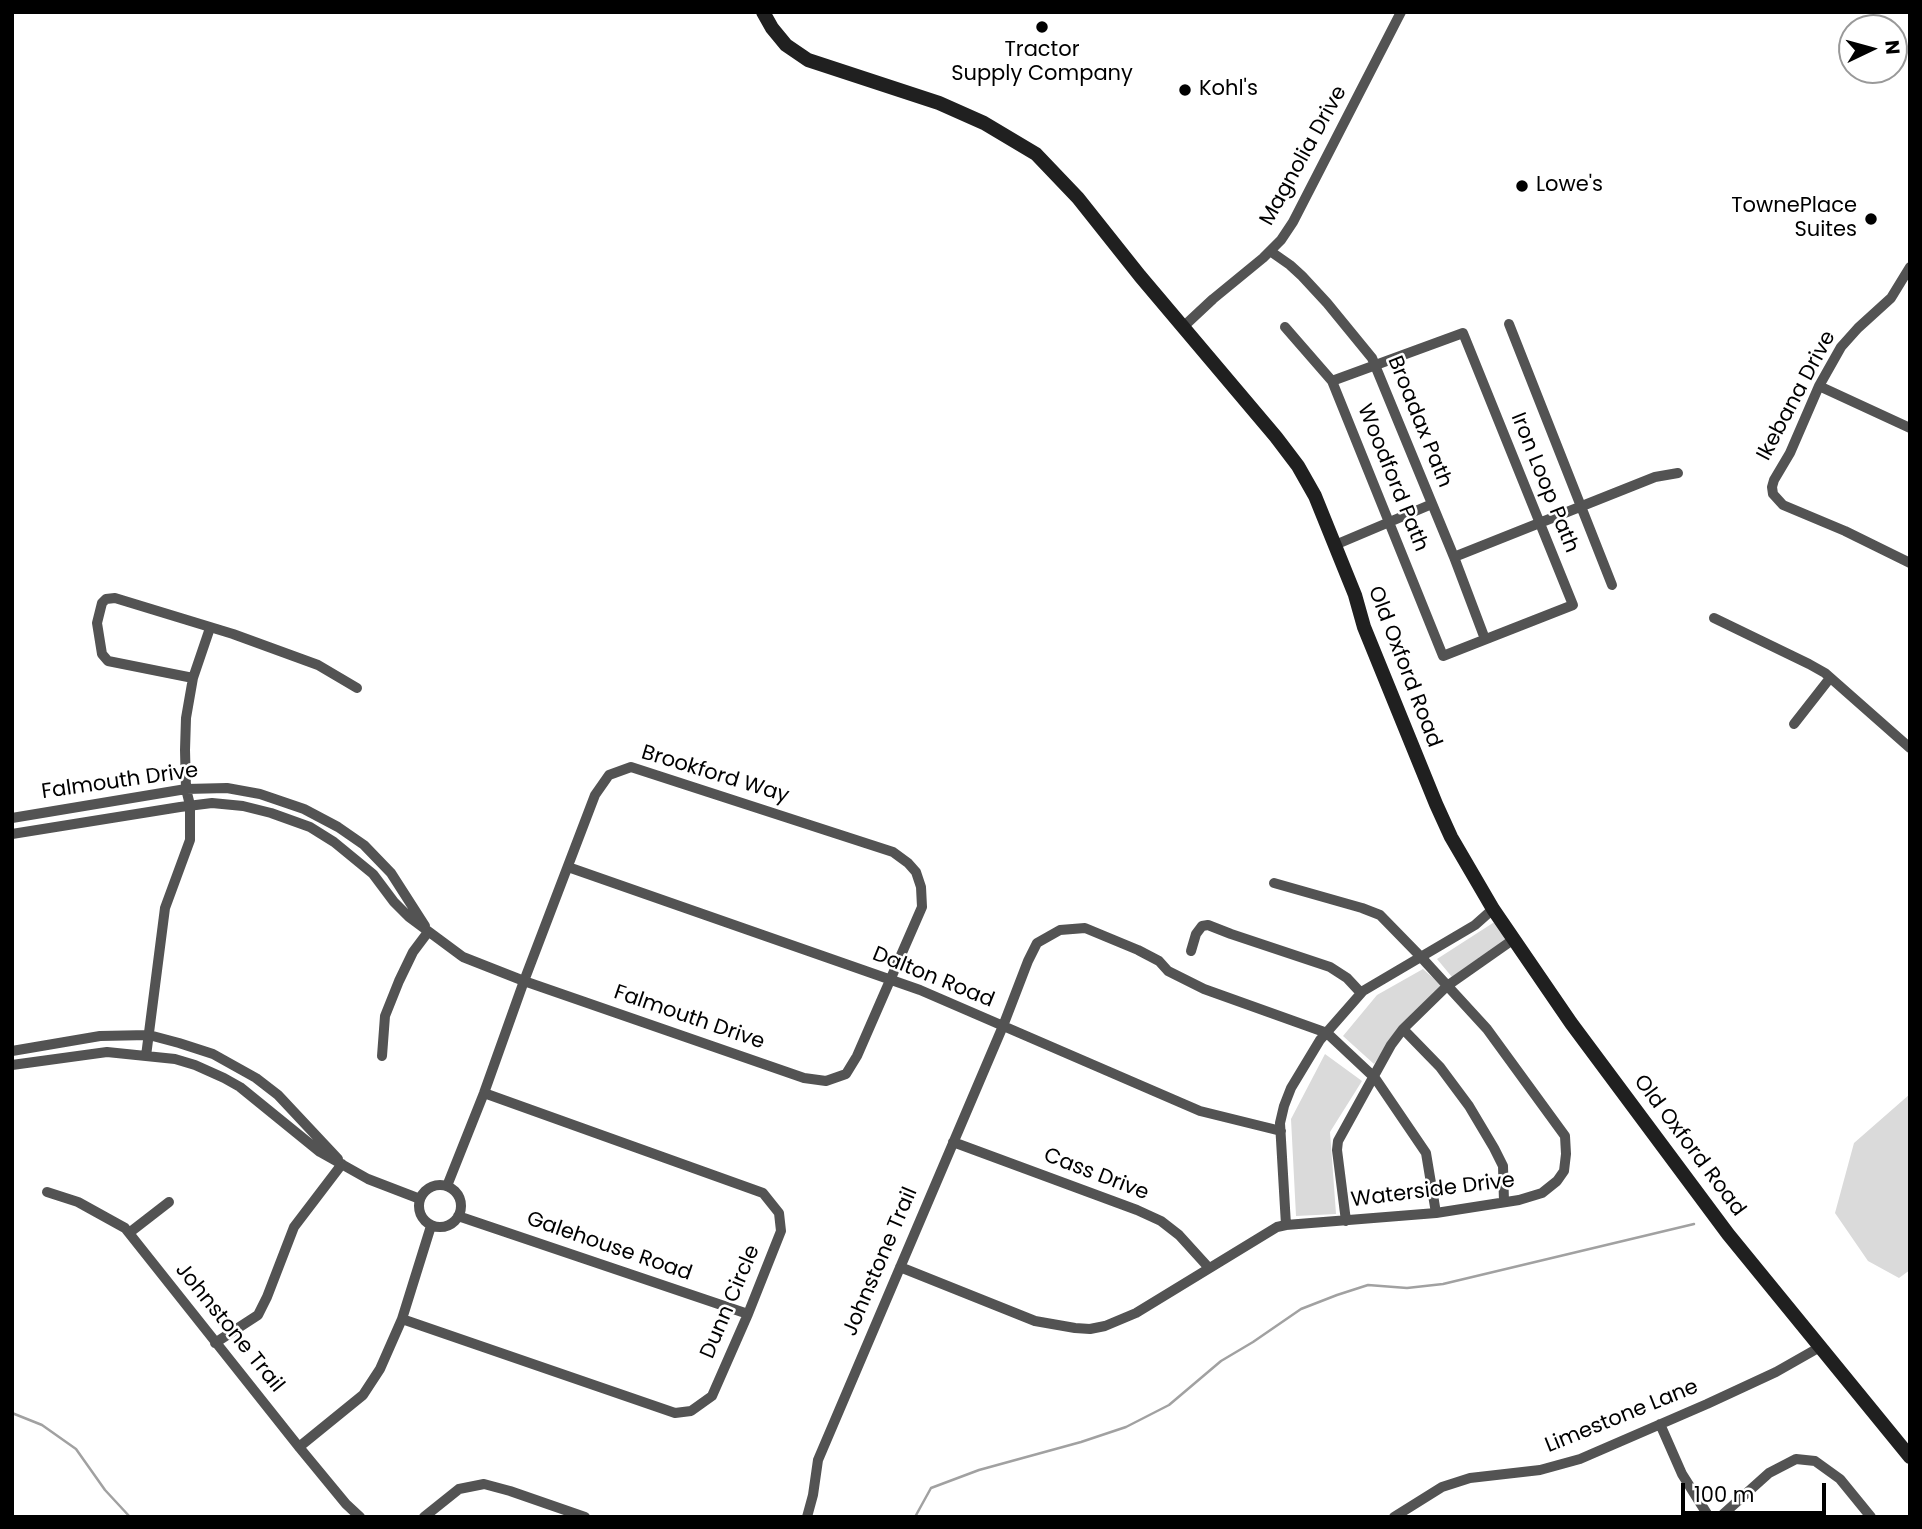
<!DOCTYPE html>
<html>
<head>
<meta charset="utf-8">
<style>
	body { margin:0 }
	#map { position:relative; width:1922px; height:1529px; overflow:hidden; background:#fff; font-family:Poppins,sans-serif }
	canvas { display:block }
	.frame { position:absolute; inset:0; border:14px solid #000; pointer-events:none }
	.north { position:absolute; left:1838px; top:14px; width:70px; height:70px; box-sizing:border-box; background:#fff; border:2px solid #999; border-radius:50%; rotate:85deg; font-size:19px; font-weight:700; line-height:28px; text-align:center; color:#000 }
	.north::after { content:''; display:block; margin:auto; width:24px; height:32px; background:#000; clip-path:polygon(50% 0,100% 100%,50% 72%,0 100%) }
	.scale { position:absolute; left:1681px; top:1483px; width:145px; height:32px; box-sizing:border-box; border:4px solid #000; border-top:0; padding-left:9px; font-size:21px; line-height:24px; white-space:nowrap; color:#000; -webkit-text-stroke:5px #fff; paint-order:stroke }
</style>
</head>
<body>
<div id="map">
<canvas width="1922" height="1529"></canvas>
<div class="frame"></div>
<div class="north">N</div>
<div class="scale">100 m</div>
</div>
<script>
const context = document.querySelector('canvas').getContext('2d');
context.lineJoin = 'round';
function fillPath(path, color) {
  context.fillStyle = color;
  context.fill(path, 'evenodd');
}
function shape(rows) {
  const path = new Path2D();
  for (const r of rows) {
    if (r.length === 3) {
      path.moveTo(r[0] + r[2], r[1]);
      path.arc(r[0], r[1], r[2], 0, 2 * Math.PI);
      continue;
    }
    path.moveTo(r[0], r[1]);
    for (let i = 2; i < r.length; i += 2) path.lineTo(r[i], r[i + 1]);
  }
  return path;
}
function strokePath(path, color, width, dash) {
  context.strokeStyle = color;
  context.lineWidth = width;
  context.lineCap = dash ? 'butt' : 'round';
  context.setLineDash(dash || []);
  context.stroke(path);
}
function label(font, color, halo, rows, align = 'center') {
  context.font = font + ' Poppins,sans-serif';
  context.lineWidth = 5;
  context.setLineDash([]);
  context.textBaseline = 'middle';
  context.strokeStyle = halo;
  context.fillStyle = color;
  for (const [text, x, y, turn = 0] of rows) {
    context.save();
    context.translate(x, y);
    context.rotate((+turn || 0) * Math.PI / 180);
    context.textAlign = isNaN(turn) ? turn : align;
    if (halo) context.strokeText(text, 0, 0);
    context.fillText(text, 0, 0);
    context.restore();
  }
}
fillPath(shape([
	[1496,921,1508,938,1452,977,1437,959],
	[1423,969,1441,985,1400,1026,1374,1064,1343,1036,1377,995],
	[1325,1054,1362,1081,1330,1132,1336,1214,1296,1216,1291,1119],
	[1910,1094,1910,1270,1899,1278,1868,1261,1835,1213,1854,1143]
]), '#dadada');
strokePath(shape([
	[12,1413,42,1425,76,1449,105,1490,130,1517],
	[915,1517,931,1488,979,1470,1081,1442,1126,1427,1169,1405,1221,1361,1253,1342,1301,1309,1337,1295,1368,1285,1407,1288,1443,1284,1694,1224]
]), '#a1a1a1', 2.5);
strokePath(shape([
	[1270,251,1290,265,1302,276,1327,303,1372,358,1454,557,1485,639],
	[1910,267,1891,298,1858,328,1841,347,1819,386,1790,453,1774,480,1772,487,1773,494,1783,505,1845,531,1910,563],
	[1509,324,1612,585],
	[1183,327,1213,299,1263,258,1281,240,1293,222,1401,12],
	[1285,327,1332,381,1443,656,1573,605,1463,333,1332,381],
	[1819,386,1910,428],
	[1335,545,1432,504],
	[1454,557,1655,477,1678,473],
	[1714,618,1809,664,1825,673,1910,748],
	[193,678,108,661,102,654,97,623,102,603,106,599,115,598,233,634,318,665,357,688],
	[1794,724,1830,678],
	[12,818,186,789,227,788,260,794,304,809,338,827,364,845,391,873,425,926],
	[12,834,180,807,212,803,243,806,271,813,310,827,334,842,373,874,394,902,409,917,463,957,524,981,804,1078,826,1081,846,1074,857,1056,922,907,921,887,916,872,908,863,893,852,631,767,609,775,595,795,524,981,484,1093,447,1186],
	[568,867,920,990,1200,1111,1281,1131],
	[1191,951,1196,934,1202,926,1208,925,1231,934,1330,967,1347,978,1361,993],
	[1403,1029,1440,1067,1469,1106,1494,1148,1503,1166,1504,1202],
	[12,1051,100,1036,149,1035,179,1043,213,1054,256,1078,278,1095,338,1159],
	[146,1056,165,908,190,840,190,805,186,789,185,750,186,718,193,678,210,628],
	[382,1056,385,1016,399,981,413,952,428,932],
	[12,1065,107,1052,175,1059,195,1065,224,1078,240,1087,320,1152,368,1179,420,1199],
	[953,1142,1137,1210,1161,1221,1179,1235,1209,1268],
	[440,1206,21],
	[47,1192,78,1202,125,1228,299,1447,346,1504,360,1517],
	[458,1216,748,1314],
	[1346,1221,1337,1150,1338,1141,1391,1045,1403,1029,1447,986,1514,939],
	[1286,1225,1280,1123,1284,1106,1291,1088,1320,1040,1363,991,1475,925,1493,909],
	[129,1233,169,1202],
	[900,1267,1035,1321,1075,1328,1090,1329,1105,1326,1136,1313,1277,1227,1286,1225,1436,1213,1519,1200,1542,1193,1557,1181,1564,1171,1566,1154,1565,1136,1487,1029,1421,957,1380,915,1362,908,1274,883],
	[402,1319,675,1413,691,1411,712,1396,748,1314,781,1231,779,1213,763,1193,484,1093],
	[215,1343,258,1315,267,1297,294,1227,342,1164],
	[1660,1424,1682,1474,1709,1517],
	[299,1447,363,1395,380,1369,402,1319,431,1226],
	[424,1517,459,1489,484,1484,510,1491,585,1517],
	[807,1517,813,1495,818,1460,1003,1026,1028,961,1037,943,1060,930,1085,928,1138,950,1159,961,1168,971,1204,989,1327,1033,1375,1078,1426,1153,1436,1213],
	[1394,1517,1442,1487,1470,1478,1540,1470,1580,1459,1707,1404,1776,1372,1820,1347],
	[1720,1517,1769,1473,1796,1459,1815,1461,1840,1479,1871,1517]
]), '#535353', 10);
strokePath(shape([
	[763,12,772,28,786,45,808,60,939,103,984,123,1036,154,1078,198,1140,276,1276,437,1298,466,1315,496,1355,595,1364,627,1436,804,1451,837,1493,909,1571,1023,1728,1234,1910,1457]
]), '#202020', 14);
for (const [x, y, r, color] of [
	[1042,27,7,"#000"],
	[1185,90,7,"#000"],
	[1522,186,7,"#000"],
	[1871,219,7,"#000"]
]) {
  const dot = new Path2D();
  dot.arc(x, y, r, 0, 2 * Math.PI);
  context.fillStyle = color;
  context.fill(dot);
  strokePath(dot, '#fff', 2.5);
}
label('21px', '#000', '#fff', [
	["Tractor",1042,51,"center"],
	["Supply Company",1042,75,"center"],
	["Kohl's",1199,90],
	["Lowe's",1536,186],
	["TownePlace",1857,207,"right"],
	["Suites",1857,231,"right"]
], 'left');
label('21px', '#000', '#fff', [
	["Magnolia Drive",1304,156,-61],
	["Ikebana Drive",1797,396,-62],
	["Broadax Path",1419,422,68],
	["Woodford Path",1392,478,68],
	["Iron Loop Path",1544,483,68],
	["Old Oxford Road",1404,667,69],
	["Brookford Way",715,775,17],
	["Falmouth Drive",120,782,-8],
	["Dalton Road",933,978,22],
	["Falmouth Drive",689,1018,19],
	["Old Oxford Road",1689,1146,53],
	["Cass Drive",1096,1175,21],
	["Waterside Drive",1433,1191,-7],
	["Galehouse Road",609,1247,19],
	["Johnstone Trail",881,1262,-67],
	["Dunn Circle",731,1302,-67],
	["Johnstone Trail",229,1328,51],
	["Limestone Lane",1622,1417,-22]
]);
</script>
</body>
</html>
